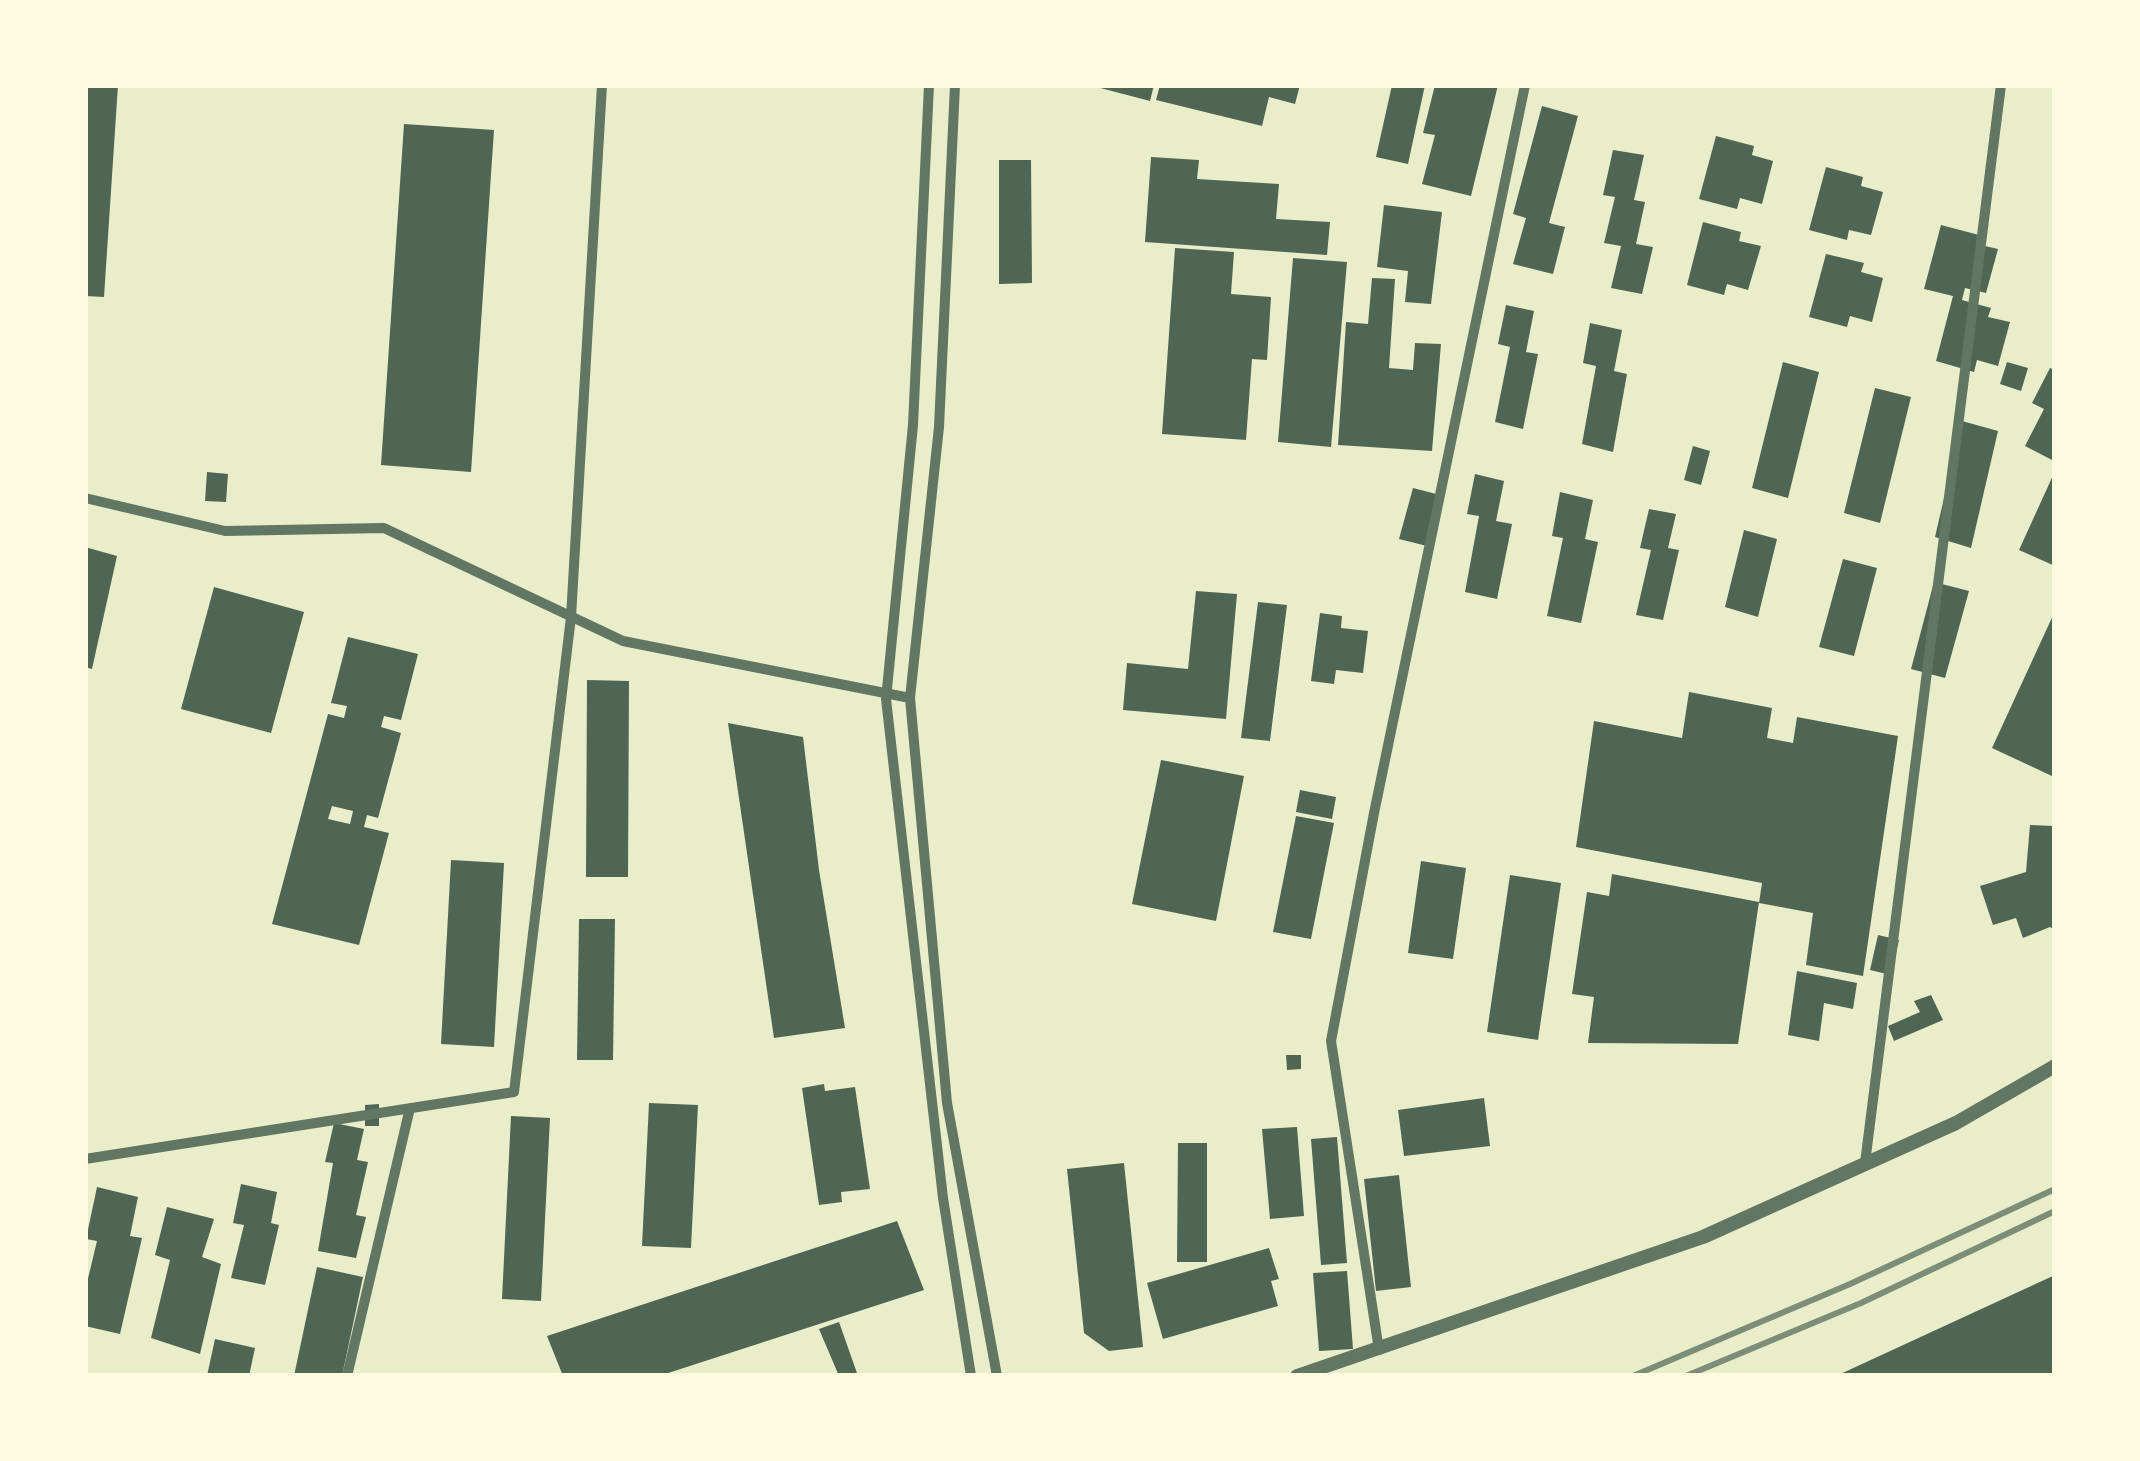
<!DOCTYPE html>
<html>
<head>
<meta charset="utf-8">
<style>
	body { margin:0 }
	#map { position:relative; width:2140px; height:1461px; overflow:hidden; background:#e9edc9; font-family:"Public Sans",sans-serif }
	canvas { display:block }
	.frame { position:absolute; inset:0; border:88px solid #fefae0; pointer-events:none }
</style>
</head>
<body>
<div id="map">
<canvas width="2140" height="1461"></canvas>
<div class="frame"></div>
</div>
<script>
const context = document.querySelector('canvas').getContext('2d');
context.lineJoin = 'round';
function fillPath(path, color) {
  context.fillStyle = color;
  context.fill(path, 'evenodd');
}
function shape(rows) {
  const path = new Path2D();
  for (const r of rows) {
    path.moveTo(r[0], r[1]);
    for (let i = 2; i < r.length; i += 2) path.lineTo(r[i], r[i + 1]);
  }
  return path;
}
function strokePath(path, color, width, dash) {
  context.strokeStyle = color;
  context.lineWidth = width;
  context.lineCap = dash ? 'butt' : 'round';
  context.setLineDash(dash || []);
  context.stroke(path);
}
fillPath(shape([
	[85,85,118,85,104,297,85,296],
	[1089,85,1154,85,1150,101],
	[1160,85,1300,85,1295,104,1269,97,1262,126,1156,100],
	[1392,85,1425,85,1408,164,1376,157],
	[1435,85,1498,85,1471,196,1422,184,1435,135,1423,133],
	[1542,106,1578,116,1549,223,1565,227,1553,274,1513,264,1526,218,1513,214],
	[404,124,494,130,471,472,381,465],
	[1716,136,1754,146,1752,155,1773,161,1762,204,1740,198,1737,209,1699,199],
	[1613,150,1644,155,1634,200,1645,202,1636,244,1653,247,1642,294,1611,288,1621,246,1604,243,1615,197,1603,195],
	[1151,157,1199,160,1197,179,1279,184,1276,219,1330,222,1327,255,1145,242],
	[999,160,1031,160,1032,283,999,284],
	[1826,167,1863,177,1861,186,1883,192,1871,235,1849,230,1847,240,1809,230],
	[1384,205,1442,212,1431,304,1405,302,1408,271,1377,267],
	[1703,222,1741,232,1739,241,1761,246,1748,290,1727,284,1724,295,1687,285],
	[1941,225,1979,235,1976,244,1998,249,1986,293,1965,288,1962,300,1991,308,1988,317,2010,322,1998,366,1977,360,1974,372,1936,361,1953,296,1924,289],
	[1175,248,1234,252,1231,294,1271,297,1267,360,1252,359,1246,440,1162,434],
	[1826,254,1864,263,1861,272,1883,278,1872,322,1850,316,1847,327,1809,317],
	[1293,258,1347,262,1331,447,1278,442],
	[1372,278,1395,279,1389,368,1413,370,1415,343,1441,344,1432,451,1338,445,1346,322,1368,324],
	[1506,305,1534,311,1526,352,1538,354,1523,429,1495,422,1510,347,1498,344],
	[1590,323,1622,330,1614,371,1627,374,1613,452,1582,444,1596,366,1583,363],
	[1783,362,1819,372,1788,498,1752,488],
	[2007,362,2028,368,2021,391,2000,384],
	[2050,368,2055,370,2054,461,2025,446,2044,409,2032,403],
	[1875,388,1911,397,1880,523,1844,513],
	[1962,421,1998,431,1971,548,1935,537],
	[1693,446,1710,451,1701,485,1684,480],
	[2055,471,2055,566,2019,550],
	[207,472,228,474,226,502,205,501],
	[1475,474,1504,481,1496,521,1512,524,1497,599,1465,592,1479,516,1467,514],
	[1413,488,1440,495,1427,546,1399,539],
	[1560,492,1593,500,1585,539,1598,542,1581,623,1547,616,1563,538,1552,536],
	[1649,509,1676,514,1668,548,1679,550,1663,620,1636,615,1651,550,1640,548],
	[1744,530,1777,539,1758,617,1725,607],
	[85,547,117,556,92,669,85,667],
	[1843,559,1877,568,1854,656,1819,647],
	[1934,582,1969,591,1945,678,1911,669],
	[214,587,304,612,271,733,181,709],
	[1196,591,1237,594,1226,719,1123,710,1127,663,1188,669],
	[1258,602,1287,605,1270,741,1241,738],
	[2055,611,2055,769,2052,776,1992,748],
	[1320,613,1342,616,1341,628,1368,631,1363,673,1336,670,1334,684,1311,681],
	[348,637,418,654,401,720,384,716,381,727,401,733,378,818,367,815,364,827,389,833,359,945,272,924,328,714,344,718,347,706,331,703],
	[332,806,353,811,350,824,328,819],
	[587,680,629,681,628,877,586,877],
	[1689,692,1772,708,1767,738,1793,743,1797,717,1898,736,1863,976,1806,965,1813,913,1759,903,1762,883,1576,847,1594,721,1682,738],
	[728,723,803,737,819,870,845,1028,774,1038],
	[1161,760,1244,776,1216,921,1132,904],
	[1300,790,1336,797,1332,819,1296,812],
	[1296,816,1334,823,1311,939,1273,932],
	[2030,825,2055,826,2055,930,2050,927,2023,938,2016,918,1993,925,1980,886,2026,872],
	[451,860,504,863,494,1047,441,1044],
	[1421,861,1466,868,1453,959,1408,953],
	[1612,874,1759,902,1738,1044,1588,1043,1594,997,1572,994,1587,892,1609,896],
	[1510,875,1561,883,1538,1040,1487,1032],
	[579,919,615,919,613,1060,577,1060],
	[1878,935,1899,940,1891,975,1870,970],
	[1797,971,1857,983,1853,1009,1824,1003,1819,1041,1788,1035],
	[1931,995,1943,1020,1894,1041,1888,1026,1920,1012,1914,1001],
	[1286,1055,1301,1055,1301,1069,1287,1070],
	[824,1084,825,1091,855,1087,870,1189,841,1192,842,1202,819,1205,802,1088],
	[1484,1098,1490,1146,1404,1156,1398,1110],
	[649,1103,698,1105,691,1248,642,1246],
	[379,1104,379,1126,365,1126,365,1105],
	[511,1116,550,1118,541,1301,502,1299],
	[334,1123,364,1129,357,1160,368,1162,356,1215,366,1217,356,1258,318,1251,333,1163,325,1162],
	[1297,1127,1304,1216,1270,1219,1262,1129],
	[1337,1137,1347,1263,1321,1265,1311,1139],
	[1178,1143,1207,1143,1207,1262,1177,1262],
	[1124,1163,1143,1347,1109,1351,1084,1333,1067,1169],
	[1399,1175,1411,1287,1376,1291,1364,1179],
	[241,1184,277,1192,271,1223,279,1225,265,1285,231,1278,244,1225,233,1223],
	[97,1187,138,1197,130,1236,142,1238,120,1334,85,1326,85,1291,97,1241,86,1239],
	[167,1207,214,1219,202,1257,221,1264,200,1354,151,1338,170,1260,155,1255],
	[897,1221,924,1290,659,1376,563,1376,547,1336],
	[1269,1248,1279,1279,1271,1281,1278,1306,1163,1339,1147,1283],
	[317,1267,363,1277,342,1376,294,1376],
	[1347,1271,1353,1349,1319,1351,1313,1273],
	[2055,1275,2055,1376,1836,1376],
	[839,1322,858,1376,839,1376,819,1329],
	[215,1339,255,1348,249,1376,207,1376]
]), '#4f6655');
strokePath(shape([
	[929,85,913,425,886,699,943,1198,971,1376],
	[955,85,939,427,910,698,947,1103,997,1376],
	[85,498,225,531,384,528,623,641,910,698],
	[85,1159,514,1092,571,617,602,85],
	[1865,1163,2001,85],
	[1379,1350,1331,1041,1374,813,1525,85],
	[347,1376,410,1108]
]), '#617663', 10);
strokePath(shape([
	[1297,1376,1703,1237,1956,1123,2055,1066]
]), '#617663', 14);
strokePath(shape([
	[1633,1376,1850,1284,2055,1189],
	[1686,1376,1861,1303,2055,1211]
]), '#7c8e77', 6);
</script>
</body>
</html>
